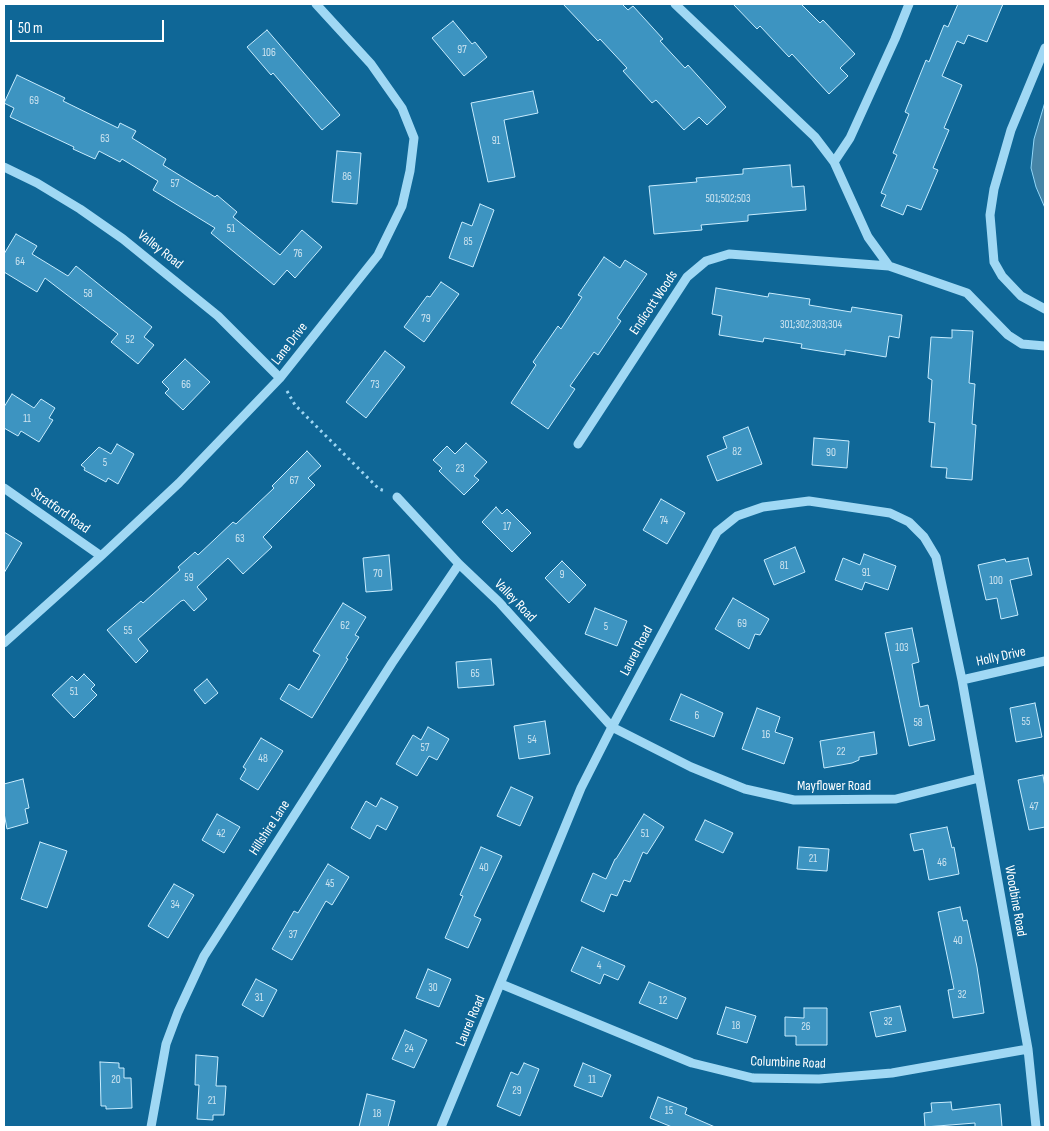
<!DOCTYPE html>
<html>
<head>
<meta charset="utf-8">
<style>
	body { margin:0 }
	#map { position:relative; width:1049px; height:1131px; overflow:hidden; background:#0f6797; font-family:"Sofia Sans Condensed",sans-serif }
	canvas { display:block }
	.frame { position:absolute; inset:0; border:5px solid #fff; pointer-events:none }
	.scale { position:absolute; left:10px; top:20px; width:154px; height:22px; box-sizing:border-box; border:2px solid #fff; border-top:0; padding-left:6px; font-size:15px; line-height:18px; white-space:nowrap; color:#fff; -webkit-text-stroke:4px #0f6797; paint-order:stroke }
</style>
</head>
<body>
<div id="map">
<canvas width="1049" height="1131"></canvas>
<div class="frame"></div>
<div class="scale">50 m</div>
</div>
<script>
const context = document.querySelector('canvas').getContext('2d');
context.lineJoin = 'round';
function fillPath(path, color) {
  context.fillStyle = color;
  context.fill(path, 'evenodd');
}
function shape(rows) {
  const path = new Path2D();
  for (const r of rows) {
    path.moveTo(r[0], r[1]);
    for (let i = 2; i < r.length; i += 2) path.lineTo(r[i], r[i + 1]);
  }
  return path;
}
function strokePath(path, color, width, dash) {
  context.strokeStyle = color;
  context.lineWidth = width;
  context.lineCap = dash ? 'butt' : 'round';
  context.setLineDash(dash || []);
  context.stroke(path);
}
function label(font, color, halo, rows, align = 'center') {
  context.font = font + ' "Sofia Sans Condensed",sans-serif';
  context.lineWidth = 4;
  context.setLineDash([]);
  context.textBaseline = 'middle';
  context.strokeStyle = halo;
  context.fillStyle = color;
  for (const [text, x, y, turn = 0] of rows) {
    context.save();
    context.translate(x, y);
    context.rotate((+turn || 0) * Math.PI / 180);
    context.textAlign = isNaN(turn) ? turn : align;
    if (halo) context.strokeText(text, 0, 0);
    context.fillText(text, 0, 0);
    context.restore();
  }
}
const water = shape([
	[1045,102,1045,208,1036,187,1031,168,1034,139,1045,102]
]);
fillPath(water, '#4684a6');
strokePath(water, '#91d6f8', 1);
const building = shape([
	[563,4,622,4,628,10,633,6,663,39,660,41,685,68,688,65,726,107,707,125,699,117,684,130,656,100,652,103,623,71,627,68,600,39,598,41,563,4],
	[733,4,801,4,820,23,823,20,855,54,840,68,848,76,829,94,792,54,789,57,760,26,757,29,733,4],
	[958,4,1003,4,987,42,968,35,964,44,957,41,942,76,962,85,944,128,949,130,933,168,938,170,921,210,907,205,903,215,881,206,886,195,881,193,897,155,893,153,909,114,905,112,926,60,929,62,944,25,948,27,958,4],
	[453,21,472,44,475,42,487,57,464,76,432,38,453,21],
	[267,30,340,115,322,130,273,73,271,75,247,47,267,30],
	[17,75,65,98,63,101,118,128,120,123,136,131,132,138,166,159,163,165,215,197,217,195,237,212,233,217,280,255,302,230,322,247,295,278,287,270,274,285,211,233,215,228,153,190,158,181,122,159,120,162,99,151,95,159,73,149,74,147,10,117,14,108,4,103,17,75],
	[533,91,538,113,504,120,515,177,488,182,471,103,533,91],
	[337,151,361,153,357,204,332,202,337,151],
	[790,165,792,187,804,186,806,210,748,215,748,221,701,225,702,230,654,234,649,186,697,182,696,178,743,174,743,169,790,165],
	[480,204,494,210,473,267,449,258,462,222,472,226,480,204],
	[16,234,37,246,32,254,68,276,76,266,152,327,144,337,154,345,138,364,111,342,118,334,45,278,37,292,4,272,4,254,16,234],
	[604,257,620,268,625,260,647,274,617,318,621,321,598,355,594,352,570,386,575,389,548,429,511,403,536,365,533,362,558,326,561,329,582,297,578,295,604,257],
	[441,282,459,294,424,342,404,327,427,296,430,297,441,282],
	[716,288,768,297,769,293,810,299,809,305,851,312,852,307,902,315,899,338,889,336,886,357,845,350,845,355,801,348,802,344,764,338,763,342,719,335,722,316,712,314,716,288],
	[952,330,973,331,969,383,975,384,972,424,976,425,972,480,946,478,947,468,931,467,935,423,929,422,932,380,928,378,931,337,952,338,952,330],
	[385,351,405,367,366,418,346,402,385,351],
	[185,359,210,382,183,410,165,393,169,389,162,382,185,359],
	[12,394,34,408,41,399,55,408,49,418,53,420,39,442,21,431,18,436,4,428,4,407,12,394],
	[748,427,762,464,717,481,707,456,727,448,723,437,748,427],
	[814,438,849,441,847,468,812,465,814,438],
	[466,443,487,462,474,476,479,480,464,495,439,471,442,468,433,460,447,446,455,454,466,443],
	[117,444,134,454,118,484,108,478,106,482,84,470,85,468,81,465,99,447,111,454,117,444],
	[307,451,321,466,308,478,315,485,263,537,272,547,243,574,228,558,197,587,207,599,194,611,184,600,181,601,138,639,148,651,136,663,107,630,141,601,143,603,180,570,178,567,195,552,198,555,233,522,236,524,274,488,272,486,307,451],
	[661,499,685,513,667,544,643,530,661,499],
	[496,507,502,514,507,509,531,533,512,552,482,522,496,507],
	[4,532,22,543,4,573,4,532],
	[795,547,805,572,774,585,764,560,795,547],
	[864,554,896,566,888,590,865,582,862,590,835,580,843,558,860,565,864,554],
	[389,555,392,590,366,592,363,558,389,555],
	[1028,558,1032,575,1010,580,1018,615,1001,619,997,598,986,600,978,565,1005,559,1006,562,1028,558],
	[562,561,586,585,569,603,545,578,562,561],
	[733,598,769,619,760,635,755,634,749,649,715,629,733,598],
	[343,603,366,617,355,635,359,637,346,658,348,659,312,718,280,699,289,684,299,690,320,655,313,651,343,603],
	[595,608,627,621,617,646,585,634,595,608],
	[912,628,919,662,912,664,920,707,928,705,935,740,909,746,885,633,912,628],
	[491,659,494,685,458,688,456,662,491,659],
	[84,674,95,685,91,689,97,695,74,718,52,695,72,676,77,681,84,674],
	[207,679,218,693,205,704,194,690,207,679],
	[681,694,723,713,714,737,670,720,681,694],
	[1035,703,1042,737,1016,742,1010,708,1035,703],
	[757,708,780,717,775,732,793,738,784,764,742,749,757,708],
	[545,721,550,754,519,759,514,726,545,721],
	[428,727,449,739,437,760,429,756,417,776,396,764,413,735,421,740,428,727],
	[874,732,877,754,859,757,859,760,852,763,824,768,820,741,874,732],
	[261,738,283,751,258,790,240,779,246,769,243,767,261,738],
	[1043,775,1045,787,1045,827,1029,830,1018,780,1043,775],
	[23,779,29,808,25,809,28,823,7,829,4,813,4,784,23,779],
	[511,787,533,797,520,826,497,816,511,787],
	[381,798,398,807,386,830,377,825,370,839,351,828,366,801,376,807,381,798],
	[217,814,240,827,224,853,202,840,217,814],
	[644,814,664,827,647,854,643,852,630,882,624,880,617,896,611,894,604,912,581,901,593,873,606,879,615,859,616,859,644,814],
	[705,820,733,833,723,853,695,840,705,820],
	[947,827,952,848,954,847,959,874,929,880,923,849,914,851,910,834,947,827],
	[40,842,67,851,47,908,21,899,40,842],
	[481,847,502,856,474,916,481,919,468,948,445,938,463,896,460,895,481,847],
	[799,847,829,849,827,871,797,869,799,847],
	[328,864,349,877,332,905,326,901,292,960,272,949,294,911,298,913,328,864],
	[174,884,194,895,168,938,148,926,174,884],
	[960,907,963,921,967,920,977,967,984,1013,953,1018,948,990,954,989,938,912,960,907],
	[582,947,625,966,618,980,604,974,600,984,571,971,582,947],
	[428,969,451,979,439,1007,416,998,428,969],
	[256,979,277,990,263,1017,242,1005,256,979],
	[649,982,686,998,677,1019,639,1003,649,982],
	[900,1006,906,1031,876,1037,870,1012,900,1006],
	[726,1007,756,1016,747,1043,717,1034,726,1007],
	[804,1008,827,1008,827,1045,796,1045,796,1036,785,1036,785,1017,804,1018,804,1008],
	[405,1030,427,1040,414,1068,392,1059,405,1030],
	[196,1055,218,1057,216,1086,226,1086,224,1115,213,1115,213,1120,197,1119,199,1085,195,1085,196,1055],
	[100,1062,119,1063,119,1068,124,1068,124,1078,131,1078,132,1108,106,1109,106,1106,101,1106,100,1062],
	[524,1063,539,1069,520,1116,497,1106,511,1072,518,1075,524,1063],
	[583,1063,611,1075,602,1097,574,1086,583,1063],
	[367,1094,395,1101,388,1127,359,1127,367,1094],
	[658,1097,687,1108,685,1114,715,1127,672,1127,650,1118,658,1097],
	[951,1102,952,1110,1000,1104,1002,1127,975,1127,975,1123,925,1127,924,1113,932,1112,931,1103,951,1102]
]);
fillPath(building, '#3d94c1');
strokePath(building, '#c8ecfe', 1);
strokePath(shape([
	[287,391,295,405,379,489,385,491]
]), '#a0d8f4', 3, [2.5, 4]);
strokePath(shape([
	[675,4,815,137,834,162,868,237,889,266],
	[1045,48,1011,130,994,189,990,215,994,262,1002,276,1021,296,1045,309],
	[834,162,850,138,895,39,909,4],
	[4,167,37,183,80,209,123,239,218,316,280,378],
	[578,444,687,277,706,261,729,254,889,266,967,293,1008,335,1022,344,1045,346],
	[4,488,101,556],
	[397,497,459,564,499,602,612,727,691,767,745,789,794,800,896,799,979,778],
	[4,643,101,556,179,483,280,378,378,255,402,206,410,171,414,138,402,108,371,64,316,4],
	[962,680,1045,661],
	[501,984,692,1063,753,1078,819,1079,892,1073,1028,1049],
	[151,1127,166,1044,178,1012,204,956,392,663,459,564],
	[441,1127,581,788,612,727,717,532,737,516,763,507,809,501,890,513,909,522,924,537,936,557,962,680,1028,1049,1036,1127]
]), '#a0d8f4', 9);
label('11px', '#cee4f0', null, [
	["97",462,50],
	["106",269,53],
	["69",34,101],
	["63",105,139],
	["91",496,141],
	["86",347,177],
	["57",175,184],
	["501;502;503",728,199],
	["51",231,229],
	["85",468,242],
	["76",298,254],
	["64",20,262],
	["58",88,294],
	["79",426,319],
	["301;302;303;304",811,325],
	["52",130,340],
	["66",186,385],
	["73",375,385],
	["11",27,419],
	["82",737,452],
	["90",831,453],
	["5",105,463],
	["23",460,469],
	["67",294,481],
	["74",664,521],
	["17",507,527],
	["63",240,539],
	["81",784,566],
	["91",866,573],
	["70",378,574],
	["9",562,575],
	["59",189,578],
	["100",996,581],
	["69",742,624],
	["62",345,626],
	["5",606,627],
	["55",128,631],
	["103",902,648],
	["65",475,674],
	["51",74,692],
	["6",697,716],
	["55",1026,722],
	["58",918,723],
	["16",766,735],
	["54",532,740],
	["57",425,748],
	["22",841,752],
	["48",263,759],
	["47",1034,807],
	["42",221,834],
	["51",645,834],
	["21",813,859],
	["46",942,863],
	["40",484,868],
	["45",330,884],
	["34",175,905],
	["37",293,935],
	["40",958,941],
	["4",599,966],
	["30",433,988],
	["32",962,995],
	["31",259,998],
	["12",663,1001],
	["32",888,1022],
	["18",736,1026],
	["26",806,1027],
	["24",409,1049],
	["20",116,1080],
	["11",592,1080],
	["29",517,1091],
	["21",212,1101],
	["15",669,1111],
	["18",377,1114]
]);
label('14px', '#fff', '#0f6797', [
	["Valley Road",160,250,38],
	["Endicott Woods",654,303,-56],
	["Lane Drive",290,344,-52],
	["Stratford Road",60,511,35],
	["Valley Road",515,601,46],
	["Laurel Road",637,651,-62],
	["Holly Drive",1001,657,-12],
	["Mayflower Road",834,786],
	["Hillshire Lane",270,828,-57],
	["Woodbine Road",1015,901,80],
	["Laurel Road",471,1021,-67],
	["Columbine Road",788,1063,2]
]);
</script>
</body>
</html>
